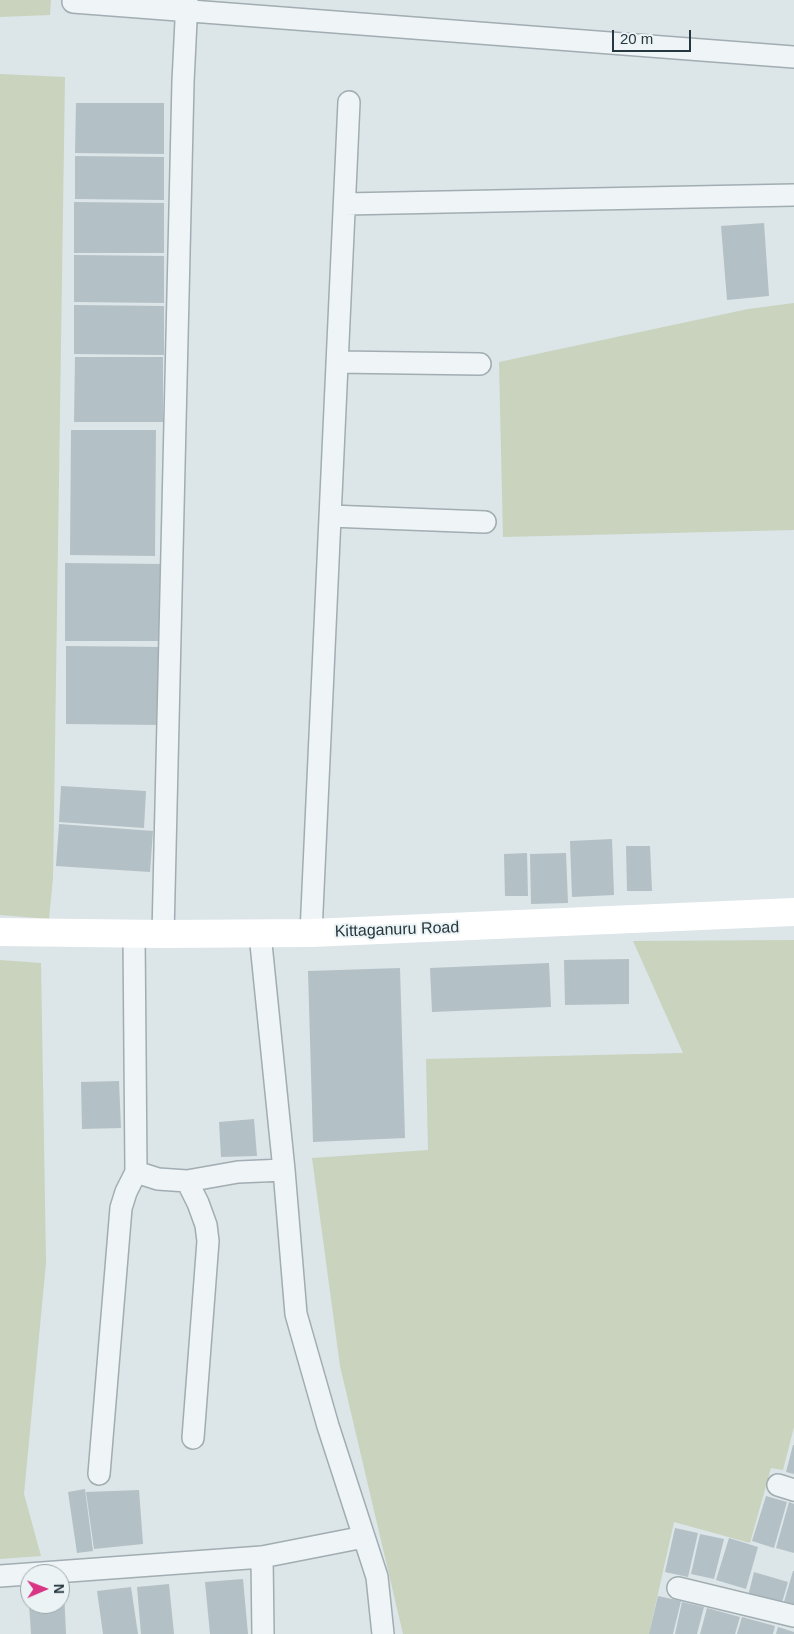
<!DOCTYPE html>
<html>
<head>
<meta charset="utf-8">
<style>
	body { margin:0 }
	#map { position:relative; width:794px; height:1634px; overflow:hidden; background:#dce5e8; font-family:Arial,sans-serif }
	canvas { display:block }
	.north { position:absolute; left:20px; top:1564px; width:50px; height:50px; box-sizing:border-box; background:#ecf3f5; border:1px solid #9ca8ac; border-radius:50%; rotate:89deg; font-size:14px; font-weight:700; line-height:20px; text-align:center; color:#25373f }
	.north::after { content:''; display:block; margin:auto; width:18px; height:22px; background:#d93585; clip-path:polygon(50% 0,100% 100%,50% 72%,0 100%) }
	.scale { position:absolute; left:612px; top:30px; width:79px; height:22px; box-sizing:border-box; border:2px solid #25373f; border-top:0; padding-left:6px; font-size:15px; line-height:18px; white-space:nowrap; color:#25373f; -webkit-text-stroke:4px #ecf3f5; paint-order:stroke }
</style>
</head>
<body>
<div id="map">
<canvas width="794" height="1634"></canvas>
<div class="north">N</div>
<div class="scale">20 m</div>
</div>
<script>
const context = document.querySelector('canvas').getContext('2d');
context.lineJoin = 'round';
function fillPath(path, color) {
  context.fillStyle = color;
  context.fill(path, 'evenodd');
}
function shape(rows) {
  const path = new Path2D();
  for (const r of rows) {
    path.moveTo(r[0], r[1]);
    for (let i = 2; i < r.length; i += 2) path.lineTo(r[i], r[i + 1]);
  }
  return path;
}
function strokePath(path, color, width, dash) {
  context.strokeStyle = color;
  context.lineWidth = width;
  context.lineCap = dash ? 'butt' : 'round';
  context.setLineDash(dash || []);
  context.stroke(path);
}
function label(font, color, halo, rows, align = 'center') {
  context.font = font + ' Arial,sans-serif';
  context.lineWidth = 4;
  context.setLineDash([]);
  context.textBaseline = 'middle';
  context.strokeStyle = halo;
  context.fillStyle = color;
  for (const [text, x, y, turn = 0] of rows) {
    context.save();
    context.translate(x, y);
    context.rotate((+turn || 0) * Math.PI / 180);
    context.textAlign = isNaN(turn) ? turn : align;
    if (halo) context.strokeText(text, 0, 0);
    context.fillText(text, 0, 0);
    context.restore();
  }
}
fillPath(shape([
	[0,0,51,0,50,15,0,17],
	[0,74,65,77,53,878,49,919,0,915],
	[794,303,794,530,503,537,499,362,748,309],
	[794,940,794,1427,783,1470,771,1468,750,1543,674,1522,649,1634,403,1634,340,1366,312,1158,428,1150,426,1059,683,1053,633,941],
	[0,960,41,963,46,1263,24,1494,41,1556,0,1559]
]), '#cad3bd');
fillPath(shape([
	[76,103,164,103,164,154,75,153],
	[75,156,164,157,164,200,75,199],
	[74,202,164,203,164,253,74,253],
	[764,223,769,296,727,300,721,226],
	[74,255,164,256,164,303,74,302],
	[74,305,164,306,164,355,74,354],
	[75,357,163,357,163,422,74,422],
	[71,430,156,430,155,556,70,555],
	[65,563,163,564,162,641,65,641],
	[66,646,163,647,163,725,66,724],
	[61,786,146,791,144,828,59,822],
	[59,824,153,831,150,872,56,866],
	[612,839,614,895,572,897,570,841],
	[626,846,650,846,652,891,627,891],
	[527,853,528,896,505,896,504,854],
	[566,853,568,903,531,904,530,854],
	[629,959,629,1004,565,1005,564,960],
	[549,963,551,1007,432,1012,430,968],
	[400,968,405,1138,313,1142,308,971],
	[119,1081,121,1128,82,1129,81,1082],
	[254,1119,257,1156,221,1157,219,1122],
	[793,1445,794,1445,794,1474,786,1472],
	[85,1489,93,1551,77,1553,68,1492],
	[139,1490,143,1544,94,1549,86,1492],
	[766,1496,787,1502,774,1548,752,1541],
	[789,1502,794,1504,794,1553,776,1548],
	[675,1528,698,1533,688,1577,665,1572],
	[700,1534,724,1539,714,1579,691,1574],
	[729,1538,758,1547,746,1589,716,1580],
	[793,1571,794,1571,794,1605,784,1602],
	[754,1572,788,1582,781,1606,748,1596],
	[243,1579,248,1634,210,1634,205,1582],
	[169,1584,174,1634,141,1634,137,1587],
	[131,1587,138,1634,103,1634,97,1591],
	[60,1591,64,1591,66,1634,31,1634,29,1604,60,1604],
	[658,1596,681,1601,673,1634,649,1634],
	[682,1602,704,1607,697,1634,675,1634],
	[707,1608,740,1617,735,1634,700,1634],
	[742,1617,775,1626,773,1634,737,1634],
	[778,1627,794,1632,794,1634,776,1634]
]), '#b3c0c5');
const street = shape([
	[73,2,794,57],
	[345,204,794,195],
	[337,362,480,364],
	[330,516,485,522],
	[311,933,349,102],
	[163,934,183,82,187,0],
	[260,934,284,1170,296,1314,328,1426,377,1577,383,1634],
	[136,1172,158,1179,187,1181,238,1172,284,1170],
	[187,1181,198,1203,206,1225,208,1241,193,1438],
	[99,1474,121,1208,126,1192,136,1172,134,934],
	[778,1485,794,1490],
	[262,1557,263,1634],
	[0,1576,262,1557,364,1537],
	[678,1588,794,1616]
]);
strokePath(street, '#a1adb2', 24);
strokePath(street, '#eff4f6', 21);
strokePath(shape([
	[0,932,163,934,311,933,794,912]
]), '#fff', 28);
label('16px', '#25373f', '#ecf3f5', [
	["Kittaganuru Road",397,930,-2]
]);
</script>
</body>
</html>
